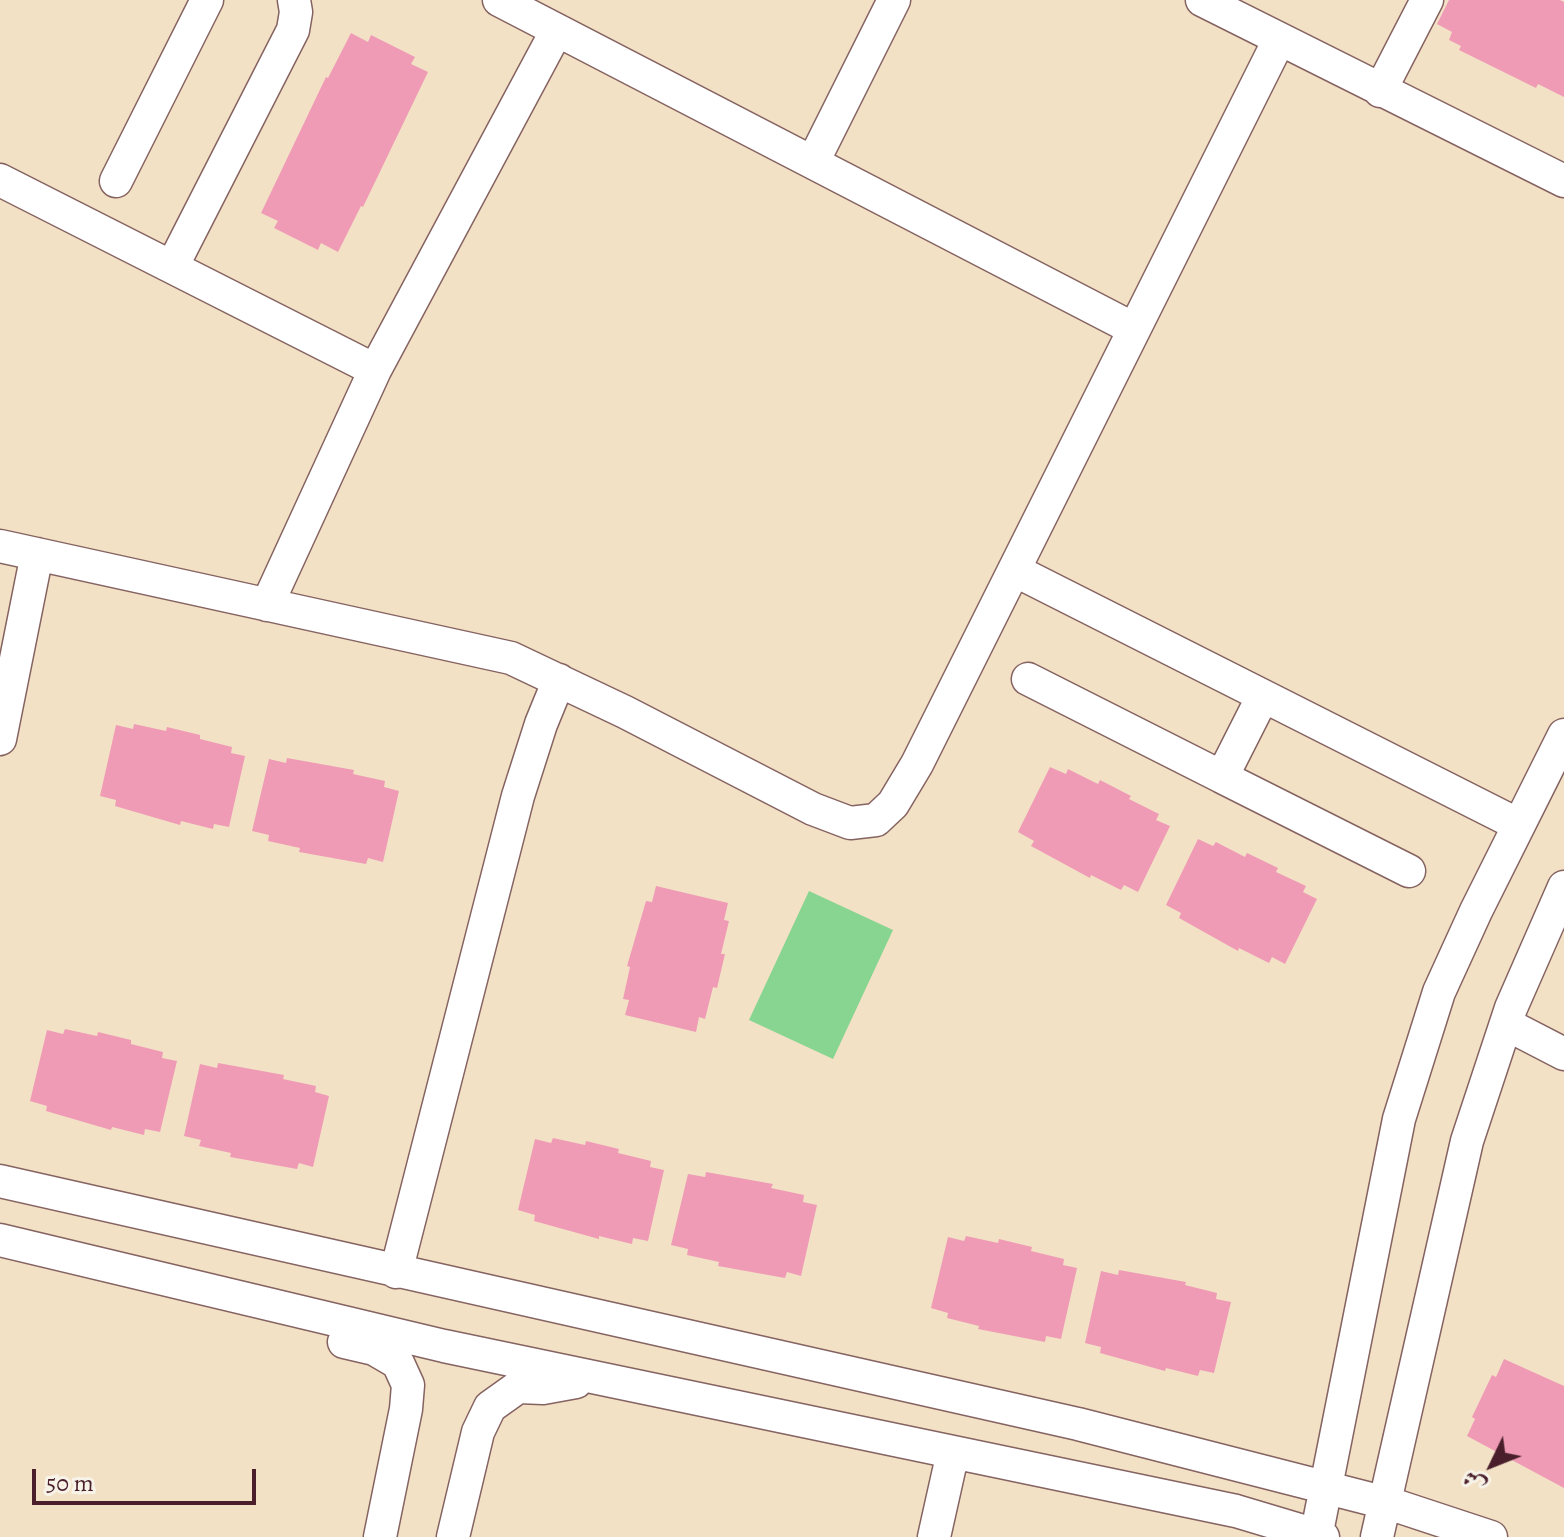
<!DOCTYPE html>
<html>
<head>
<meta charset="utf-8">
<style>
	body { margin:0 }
	#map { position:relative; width:1564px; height:1537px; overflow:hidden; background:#f3e1c6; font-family:Alegreya,Amiri,serif }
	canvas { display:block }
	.north { position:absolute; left:1452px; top:1425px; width:80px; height:80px; -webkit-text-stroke:6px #f7f3e8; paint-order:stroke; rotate:227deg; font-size:22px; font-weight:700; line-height:32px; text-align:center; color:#4a1f2b }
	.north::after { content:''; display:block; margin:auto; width:28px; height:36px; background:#4a1f2b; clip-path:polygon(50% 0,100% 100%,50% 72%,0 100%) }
	.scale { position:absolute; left:32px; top:1469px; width:224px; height:36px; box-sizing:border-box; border:4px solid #4a1f2b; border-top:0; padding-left:10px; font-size:24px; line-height:28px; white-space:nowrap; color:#4a1f2b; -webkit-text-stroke:6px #f7f3e8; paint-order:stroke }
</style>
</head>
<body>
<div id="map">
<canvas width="1564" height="1537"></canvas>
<div class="north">ش</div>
<div class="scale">50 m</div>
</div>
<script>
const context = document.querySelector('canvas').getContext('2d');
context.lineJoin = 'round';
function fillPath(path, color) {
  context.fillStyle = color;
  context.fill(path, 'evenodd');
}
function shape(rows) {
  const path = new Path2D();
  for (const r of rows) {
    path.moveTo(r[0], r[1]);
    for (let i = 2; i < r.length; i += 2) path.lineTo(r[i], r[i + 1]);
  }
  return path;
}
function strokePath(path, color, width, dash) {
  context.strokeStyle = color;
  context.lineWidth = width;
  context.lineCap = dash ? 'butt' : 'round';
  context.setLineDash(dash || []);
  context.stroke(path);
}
fillPath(shape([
	[809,891,893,930,833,1059,749,1020]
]), '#88d491');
fillPath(shape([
	[1449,0,1560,0,1564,2,1564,97,1538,84,1536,88,1459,50,1461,46,1449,40,1452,32,1437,24],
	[351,33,368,42,371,35,415,57,411,64,428,72,363,207,361,206,338,252,321,243,318,250,274,228,278,221,261,213,326,77,328,78],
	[134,724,166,731,167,727,200,735,200,739,232,747,231,753,245,756,229,827,214,824,213,829,181,821,180,825,115,806,116,800,100,796,116,725,133,729],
	[287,758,354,770,353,774,385,781,384,787,399,791,383,862,368,858,366,864,299,852,300,848,268,841,269,835,252,831,269,759,286,763],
	[1050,767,1066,774,1068,769,1098,784,1100,780,1131,796,1129,799,1159,814,1156,820,1170,826,1138,892,1124,885,1121,890,1091,875,1090,878,1031,846,1034,841,1018,832],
	[1198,839,1213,846,1216,842,1245,857,1247,853,1278,868,1276,872,1306,886,1303,892,1317,899,1285,964,1272,957,1269,963,1239,948,1238,951,1179,918,1181,913,1166,905],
	[656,886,728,903,724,920,729,921,721,954,725,954,717,988,713,987,705,1019,699,1017,696,1032,625,1015,629,1000,623,999,630,967,627,966,646,901,652,902],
	[65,1029,97,1036,98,1032,131,1040,131,1044,163,1052,162,1058,177,1061,160,1132,145,1129,144,1135,112,1127,111,1130,46,1111,47,1106,30,1101,47,1030,63,1034],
	[218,1063,284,1075,283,1079,316,1086,315,1092,329,1096,313,1167,299,1163,297,1169,230,1157,231,1153,199,1146,201,1140,184,1136,200,1064,217,1068],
	[553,1138,585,1145,586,1141,619,1149,618,1153,651,1161,650,1167,664,1170,648,1241,633,1238,632,1244,599,1236,599,1239,534,1221,535,1215,518,1210,535,1139,551,1143],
	[706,1172,773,1184,771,1188,804,1195,803,1202,817,1205,801,1276,787,1272,785,1278,718,1266,719,1262,687,1255,688,1249,671,1245,688,1174,705,1177],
	[966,1236,998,1243,999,1239,1032,1247,1031,1251,1064,1259,1063,1265,1077,1268,1061,1339,1046,1336,1045,1342,978,1329,979,1326,947,1318,948,1313,931,1308,948,1237,964,1241],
	[1119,1270,1186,1282,1185,1285,1217,1293,1216,1299,1231,1302,1214,1373,1200,1370,1198,1376,1166,1368,1165,1371,1100,1353,1101,1347,1085,1343,1101,1271,1118,1275],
	[1504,1359,1564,1386,1564,1488,1467,1436,1475,1419,1472,1417,1492,1375,1496,1377]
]), '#ef9bb6');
const minor = shape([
	[499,0,1134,329],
	[1202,0,1564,181],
	[1380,91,1427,0],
	[813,162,894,0],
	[0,180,375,370],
	[116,181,207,0],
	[172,267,293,30,296,12,294,0],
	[0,546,511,658,625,712,813,809,850,823,876,820,893,804,917,764,1279,40],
	[1014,570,1519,825],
	[267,605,375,370,557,30],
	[1028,679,1222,777,1263,696],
	[0,739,37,554],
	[1222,777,1409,871],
	[1506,1024,1564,1054],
	[0,1181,1078,1424,1394,1505,1491,1537],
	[0,1240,444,1346,1236,1511,1323,1537],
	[396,1272,518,796,541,724,559,680],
	[344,1342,374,1349,398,1363,408,1385,406,1409,380,1537],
	[453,1537,478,1432,490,1407,518,1387,543,1388,576,1382],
	[934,1537,953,1452],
	[1316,1537,1399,1119,1439,992,1476,911,1564,735],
	[1377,1537,1467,1141,1511,1008,1564,887]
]);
strokePath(minor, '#856361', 35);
strokePath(minor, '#fff', 32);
</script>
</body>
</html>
